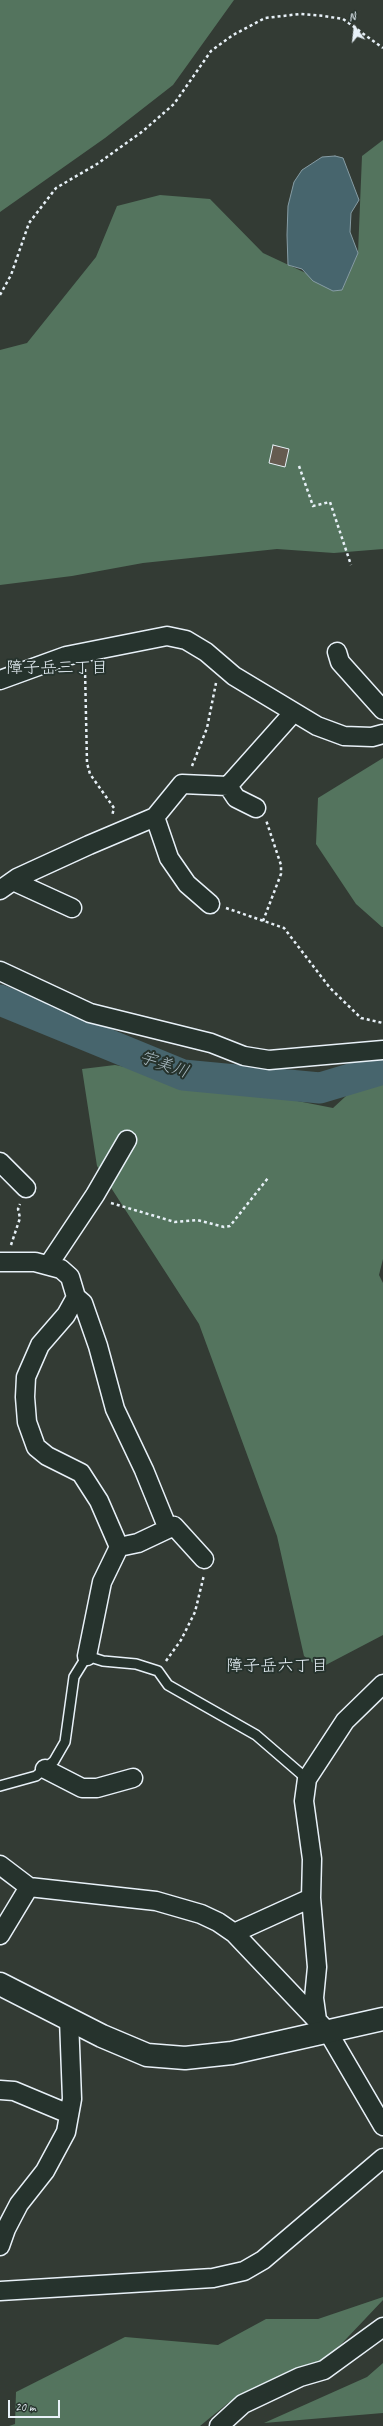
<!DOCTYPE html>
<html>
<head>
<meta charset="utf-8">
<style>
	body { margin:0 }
	#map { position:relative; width:383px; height:2426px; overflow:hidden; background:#333b34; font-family:Caveat,sans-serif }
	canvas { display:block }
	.north { position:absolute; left:335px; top:8px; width:40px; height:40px; -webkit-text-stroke:3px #26332d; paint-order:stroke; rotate:345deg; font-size:11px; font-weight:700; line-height:16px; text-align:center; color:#e8f1f8 }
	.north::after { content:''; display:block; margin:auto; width:14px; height:18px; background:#e8f1f8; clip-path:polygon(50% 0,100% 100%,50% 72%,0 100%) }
	.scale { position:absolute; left:8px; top:2400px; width:52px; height:18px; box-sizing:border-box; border:2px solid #e8f1f8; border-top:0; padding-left:5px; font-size:12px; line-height:14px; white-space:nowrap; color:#e8f1f8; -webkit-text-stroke:3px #26332d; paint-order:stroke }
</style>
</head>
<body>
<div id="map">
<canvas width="383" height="2426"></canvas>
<div class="north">N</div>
<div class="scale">20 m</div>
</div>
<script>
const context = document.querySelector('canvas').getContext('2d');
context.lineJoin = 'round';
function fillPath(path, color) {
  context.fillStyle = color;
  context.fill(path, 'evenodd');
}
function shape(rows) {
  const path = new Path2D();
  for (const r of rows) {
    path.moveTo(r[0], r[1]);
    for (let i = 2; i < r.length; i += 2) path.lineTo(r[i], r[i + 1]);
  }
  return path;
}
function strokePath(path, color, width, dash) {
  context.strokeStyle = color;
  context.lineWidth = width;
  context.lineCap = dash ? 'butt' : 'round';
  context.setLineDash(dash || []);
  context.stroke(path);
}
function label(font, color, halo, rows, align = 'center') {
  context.font = font + ' Caveat,"Klee One",sans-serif';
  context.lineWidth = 4;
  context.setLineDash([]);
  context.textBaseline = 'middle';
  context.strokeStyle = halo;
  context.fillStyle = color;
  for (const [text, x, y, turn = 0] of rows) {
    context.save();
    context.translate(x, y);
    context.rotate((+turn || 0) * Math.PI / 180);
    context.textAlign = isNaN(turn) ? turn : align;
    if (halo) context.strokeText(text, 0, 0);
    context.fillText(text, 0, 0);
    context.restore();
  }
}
fillPath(shape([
	[0,0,234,0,173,85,105,138,0,212],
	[383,140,383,549,334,553,277,549,143,563,72,576,0,585,0,350,27,343,96,257,117,206,160,195,210,199,263,253,342,290,358,253,362,156],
	[383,758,383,927,382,927,356,904,316,844,318,798],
	[383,1062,383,1259,379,1275,383,1283,383,1635,320,1668,304,1656,277,1536,199,1324,97,1166,82,1069,115,1065,333,1108],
	[383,2297,383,2300,330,2356,228,2403,200,2426,9,2426,15,2424,16,2392,125,2337,218,2345,266,2319,318,2319],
	[383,2363,383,2413,264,2423,367,2377]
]), '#54745e');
const water = shape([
	[335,156,343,158,359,200,351,213,350,232,358,253,342,290,333,291,313,281,302,269,288,265,287,235,288,206,294,182,302,170,322,157,335,156]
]);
fillPath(water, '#47656d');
strokePath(water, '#879da5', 1);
strokePath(shape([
	[0,1000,183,1075,320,1088,383,1069]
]), '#47656d', 31);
const building = shape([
	[273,445,289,449,285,467,269,463,273,445]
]);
fillPath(building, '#655b50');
strokePath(building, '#e8f1f8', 1);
const service = shape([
	[0,1786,36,1776,54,1761,65,1742,74,1677,87,1656,103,1661,136,1664,158,1671,168,1685,256,1735,307,1779]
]);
const minor = shape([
	[337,652,340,662,383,710],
	[0,680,66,656,167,636,186,640,206,652,234,676,317,726,344,736,372,737,383,734],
	[228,786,236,798,256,808],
	[155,817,169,858,187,884,210,904],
	[13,881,72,908],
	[0,890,17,878,89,845,155,817,182,784,228,786,293,713],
	[0,971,90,1013,211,1043,244,1056,269,1060,383,1050],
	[0,1162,26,1188],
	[0,1262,35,1262,61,1269,70,1277,76,1297,66,1315,40,1345,26,1377,25,1397,27,1422,36,1447,47,1456,81,1473,99,1501,119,1547,102,1582,87,1656],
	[49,1264,95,1195,127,1140],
	[76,1297,83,1303,98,1346,115,1409,144,1470,168,1529],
	[119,1547,138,1543,174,1526,204,1559],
	[45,1769,82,1788,97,1788,133,1778],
	[0,1865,29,1887,156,1901,201,1914,218,1922,234,1933,328,2032,383,2126],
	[311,1898,317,1967,314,1998,317,2020],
	[234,1933,311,1898,312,1859,304,1801,307,1779,345,1721,383,1684],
	[0,1935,29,1887],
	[0,2090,14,2091,69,2114],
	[0,2246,6,2229,19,2204,45,2171,66,2132,72,2099,69,2019],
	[0,2291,213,2278,244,2271,263,2260,383,2158],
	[219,2426,243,2404,300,2377,324,2370,383,2327]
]);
const tertiary = shape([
	[0,1984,102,2036,147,2055,185,2058,232,2053,383,2019]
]);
strokePath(service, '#e8f1f8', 12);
strokePath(minor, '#e8f1f8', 21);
strokePath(tertiary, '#e8f1f8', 25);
strokePath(shape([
	[0,295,11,275,29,223,56,188,97,164,143,131,174,104,211,51,233,35,265,18,300,14,324,16,343,19,383,48],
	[299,466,313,506,330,502,351,565],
	[85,669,87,763,90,774,114,808,112,816],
	[192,766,207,728,216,683],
	[226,908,284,928,330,988,361,1018,383,1023],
	[263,921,281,874,281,865,266,820],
	[111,1203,175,1222,197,1220,224,1227,230,1226,268,1178],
	[11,1245,20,1218,18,1209,20,1204],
	[166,1661,181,1640,195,1612,204,1575]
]), '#e8f1f8', 2.5, [3, 3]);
strokePath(service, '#26332d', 9);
strokePath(minor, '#26332d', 18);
strokePath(tertiary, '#26332d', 22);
label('17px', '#e8f1f8', '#26332d', [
	["障子岳三丁目",57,669],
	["障子岳六丁目",277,1667]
]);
label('italic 17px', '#a8b9c0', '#26332d', [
	["宇美川",164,1065,19]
]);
</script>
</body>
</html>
